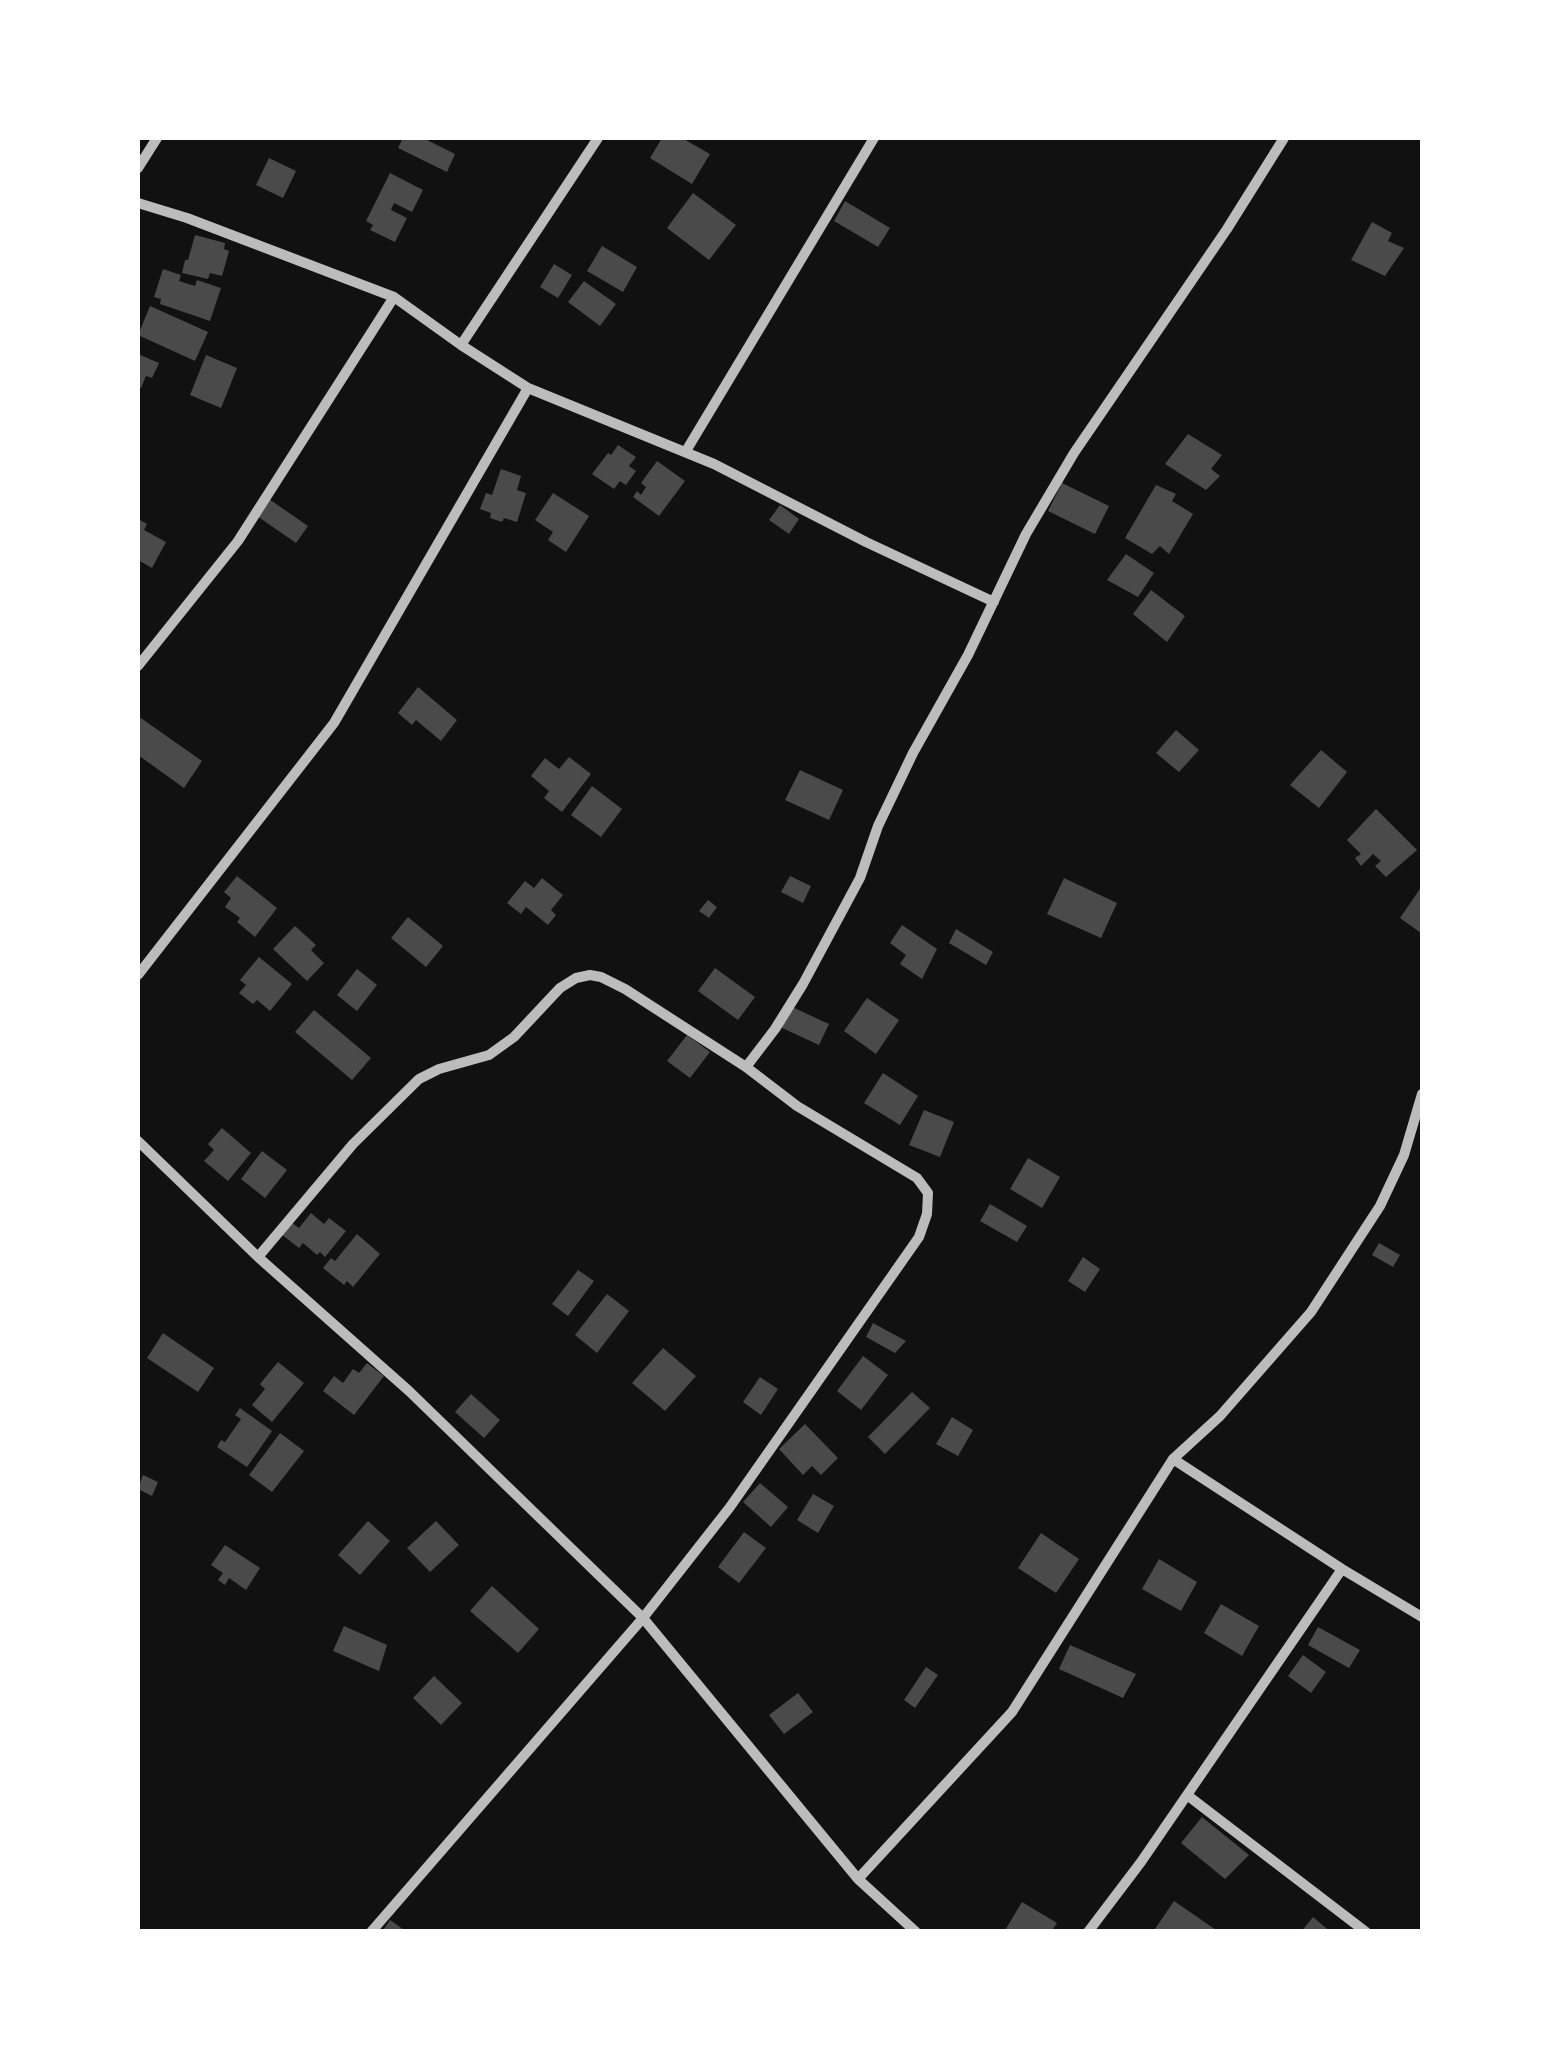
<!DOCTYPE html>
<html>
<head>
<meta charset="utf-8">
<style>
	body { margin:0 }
	#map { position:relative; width:1560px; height:2069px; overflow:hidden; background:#111; font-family:"Work Sans",sans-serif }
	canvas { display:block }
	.frame { position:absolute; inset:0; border:140px solid #fff; pointer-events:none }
</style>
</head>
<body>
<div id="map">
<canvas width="1560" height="2069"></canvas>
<div class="frame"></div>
</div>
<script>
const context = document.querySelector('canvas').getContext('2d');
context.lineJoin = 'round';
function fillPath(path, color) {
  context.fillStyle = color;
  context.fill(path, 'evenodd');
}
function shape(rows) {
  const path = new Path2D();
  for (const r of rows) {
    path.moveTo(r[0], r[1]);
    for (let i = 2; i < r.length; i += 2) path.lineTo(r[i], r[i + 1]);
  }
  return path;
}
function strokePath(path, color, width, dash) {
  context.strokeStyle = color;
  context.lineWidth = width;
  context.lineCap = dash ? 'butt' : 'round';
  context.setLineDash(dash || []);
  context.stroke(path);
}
fillPath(shape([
	[403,138,423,138,455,154,447,172,398,148],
	[662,138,682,138,710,154,692,184,650,158],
	[269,158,296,171,283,198,256,185],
	[390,173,423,190,412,212,394,203,391,210,407,218,395,242,370,230,373,225,366,221],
	[693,193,736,225,709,260,667,228],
	[845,201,890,228,878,247,834,221],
	[1372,222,1392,233,1388,241,1404,248,1385,276,1351,260],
	[195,235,225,243,224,249,229,251,222,276,210,273,208,279,182,273,185,260,188,260],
	[602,246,637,267,623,292,587,271],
	[554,264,572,275,558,298,540,287],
	[163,269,181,275,179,281,195,286,197,280,221,288,210,321,160,304,161,299,154,297],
	[584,281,616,304,600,326,568,302],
	[150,306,208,332,195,361,138,335],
	[138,354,159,363,152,378,146,376,141,388,138,386],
	[206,355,237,368,221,408,190,395],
	[1188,434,1222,455,1211,469,1220,476,1206,490,1165,464],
	[618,445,636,457,629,466,636,471,626,485,620,481,614,489,592,474,608,453,611,455],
	[657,461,685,481,659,516,633,497,637,491,641,495,646,487,641,483],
	[501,469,521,476,517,490,526,493,517,522,504,518,502,522,490,518,491,513,480,509,486,493,492,495],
	[1062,483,1109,506,1095,534,1048,511],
	[1156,485,1176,494,1172,501,1193,514,1169,554,1160,546,1152,554,1125,538],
	[553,493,589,516,566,552,548,540,553,532,535,520],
	[269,499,308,526,296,543,257,516],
	[780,505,799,519,789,534,769,520],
	[138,519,147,524,144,530,166,542,152,568,138,560],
	[1126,554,1154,573,1138,597,1107,580],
	[1151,590,1185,616,1167,642,1133,614],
	[418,687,457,720,441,741,416,720,412,725,398,713],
	[138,716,202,761,184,788,138,755],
	[1176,730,1199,750,1179,772,1156,753],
	[1321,750,1347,772,1319,808,1290,785],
	[569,757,591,774,562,812,544,798,549,791,531,776,545,758,559,769],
	[800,770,843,790,829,820,785,800],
	[592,786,622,809,601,837,571,815],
	[1376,809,1417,850,1386,877,1375,866,1381,861,1373,854,1361,866,1355,858,1361,854,1347,840],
	[237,876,277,908,255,937,237,922,240,918,225,907,231,898,224,892],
	[790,876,811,886,803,903,781,892],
	[542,878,563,895,551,910,556,915,548,925,526,907,521,914,507,903,525,881,534,888],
	[1064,878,1117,903,1101,938,1047,914],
	[1422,886,1422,931,1421,933,1400,918],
	[708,900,717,907,709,918,699,911],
	[408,917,443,946,426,967,391,938],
	[902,925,937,949,922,979,900,964,906,955,890,943],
	[295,926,316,945,311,950,324,963,307,981,273,949],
	[956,929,993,952,986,965,949,943],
	[259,957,292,984,270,1011,257,1000,253,1004,239,993,246,985,240,980],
	[715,968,755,997,738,1020,698,991],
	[357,969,377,985,357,1011,337,995],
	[867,998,899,1020,876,1054,844,1031],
	[790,1006,829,1024,819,1045,780,1027],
	[314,1010,371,1058,352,1080,295,1032],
	[687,1035,710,1052,690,1078,667,1061],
	[883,1073,918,1096,900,1125,864,1103],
	[924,1110,954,1122,940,1157,909,1145],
	[222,1128,251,1153,228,1181,204,1161,214,1150,208,1144],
	[262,1151,287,1170,265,1198,241,1179],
	[1028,1158,1060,1177,1042,1208,1010,1189],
	[990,1204,1027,1226,1017,1242,980,1221],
	[311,1213,324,1224,329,1218,346,1231,325,1257,320,1252,317,1255,303,1243,299,1248,281,1234,291,1222,299,1228],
	[357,1234,380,1254,353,1287,347,1281,344,1285,323,1268,331,1258,335,1261],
	[1379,1243,1400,1255,1393,1267,1372,1255],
	[1083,1257,1100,1269,1085,1292,1068,1281],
	[578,1270,594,1281,568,1316,552,1304],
	[607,1294,629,1311,597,1353,575,1335],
	[873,1323,906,1341,895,1353,866,1337],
	[163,1333,214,1368,198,1392,147,1358],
	[663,1348,696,1376,665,1411,632,1383],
	[863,1356,888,1375,861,1410,837,1391],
	[278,1362,304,1383,272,1422,252,1405,265,1389,260,1384],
	[367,1363,384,1376,354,1415,323,1391,334,1376,343,1383,353,1369,359,1373],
	[760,1377,778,1389,761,1415,743,1402],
	[912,1392,930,1408,885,1454,868,1437],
	[471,1394,500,1420,484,1438,455,1412],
	[240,1408,272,1431,247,1467,217,1447,221,1440,225,1442,241,1419,235,1415],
	[952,1417,973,1430,958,1456,936,1444],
	[805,1424,838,1458,821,1475,812,1466,803,1475,779,1449],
	[280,1433,304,1451,272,1492,249,1475],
	[143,1475,158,1482,152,1496,138,1489],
	[760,1483,788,1507,771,1527,743,1502],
	[813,1494,834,1506,818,1533,797,1520],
	[368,1521,390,1541,360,1575,338,1555],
	[436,1521,459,1545,430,1572,407,1548],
	[744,1532,766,1548,739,1583,718,1567],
	[1041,1533,1079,1559,1056,1593,1018,1568],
	[225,1545,260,1568,246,1590,229,1578,225,1585,218,1580,223,1573,211,1565],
	[1159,1559,1197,1582,1181,1611,1142,1589],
	[492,1586,539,1629,518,1653,470,1611],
	[1221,1604,1259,1626,1242,1656,1204,1633],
	[344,1626,387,1645,379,1671,333,1651],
	[1318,1627,1360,1650,1349,1668,1308,1645],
	[1070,1645,1136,1674,1123,1698,1059,1669],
	[1303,1655,1326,1672,1311,1693,1288,1676],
	[926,1667,938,1675,915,1708,904,1700],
	[434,1676,462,1703,441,1725,413,1698],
	[798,1693,813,1712,784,1734,769,1715],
	[1202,1817,1249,1855,1225,1879,1181,1843],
	[1174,1901,1219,1932,1159,1932,1155,1929],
	[1022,1902,1057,1923,1051,1932,1004,1932],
	[1313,1917,1331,1932,1301,1932],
	[390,1920,407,1932,382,1932]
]), '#4a4a4a');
strokePath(shape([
	[138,168,157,138],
	[138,203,187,218,394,297,461,345,528,388,714,464,866,542,994,602],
	[461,345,598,138],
	[686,451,874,138],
	[138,666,238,541,394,297],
	[138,975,334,723,528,388],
	[746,1067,775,1029,803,984,860,878,878,826,913,753,968,655,1026,534,1074,453,1227,229,1284,138],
	[138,1141,258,1257,409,1391,643,1618,858,1879,916,1932],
	[258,1257,353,1144,419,1079,439,1069,489,1055,514,1037,560,988,576,978,590,975,601,977,625,989,746,1067,797,1106,917,1178,928,1193,927,1214,919,1237,730,1507,643,1618,371,1932],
	[1173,1459,1342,1569,1422,1617],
	[1187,1795,1366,1932],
	[858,1879,1012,1712,1173,1459,1220,1416,1311,1312,1380,1206,1404,1155,1422,1094],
	[1088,1932,1141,1862,1342,1569]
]), '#bcbcbc', 10);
</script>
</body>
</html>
